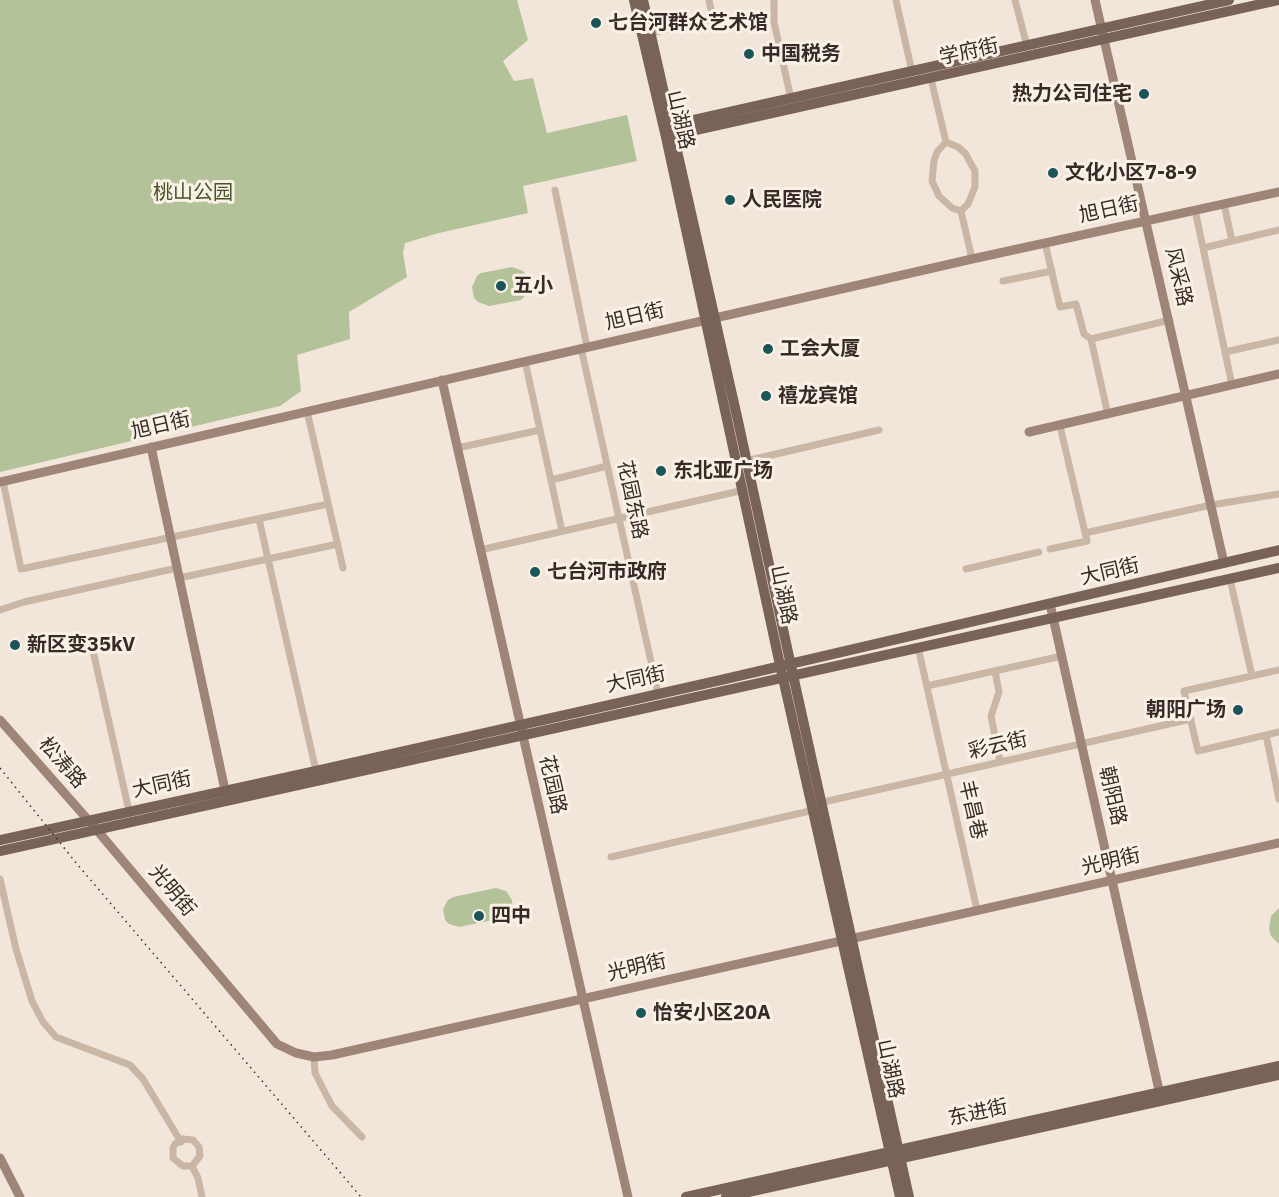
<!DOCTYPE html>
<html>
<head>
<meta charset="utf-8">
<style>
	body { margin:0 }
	canvas { display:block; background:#f2e6da }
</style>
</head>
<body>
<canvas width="1279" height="1197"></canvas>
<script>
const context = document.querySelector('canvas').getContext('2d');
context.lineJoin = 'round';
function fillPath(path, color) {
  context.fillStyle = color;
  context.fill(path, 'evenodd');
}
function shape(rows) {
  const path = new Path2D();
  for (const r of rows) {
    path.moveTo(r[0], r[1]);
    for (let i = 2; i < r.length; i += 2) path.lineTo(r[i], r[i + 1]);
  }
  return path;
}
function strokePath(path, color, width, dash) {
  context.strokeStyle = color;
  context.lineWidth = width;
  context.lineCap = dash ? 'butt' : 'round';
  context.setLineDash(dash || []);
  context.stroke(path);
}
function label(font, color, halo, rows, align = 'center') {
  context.font = font + ' "IBM Plex Sans","Noto Sans SC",sans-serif';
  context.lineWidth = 6;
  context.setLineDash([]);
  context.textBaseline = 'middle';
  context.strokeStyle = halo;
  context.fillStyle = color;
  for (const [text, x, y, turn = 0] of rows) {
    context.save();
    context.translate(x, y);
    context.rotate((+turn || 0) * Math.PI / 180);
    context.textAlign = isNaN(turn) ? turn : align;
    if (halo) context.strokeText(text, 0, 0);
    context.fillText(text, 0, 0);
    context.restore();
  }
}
fillPath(shape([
	[0,0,517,0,528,40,503,61,514,81,533,78,547,133,627,115,637,161,523,186,528,213,439,233,405,243,403,253,407,277,349,312,350,339,297,355,301,391,280,406,0,472],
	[512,267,523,271,530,280,529,292,521,300,489,306,478,302,474,298,472,287,477,276,481,273],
	[496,888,506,891,512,900,511,911,503,918,459,927,449,924,445,920,443,909,448,900,453,897],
	[1279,908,1279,944,1271,936,1269,929,1271,916]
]), '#b4c299');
strokePath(shape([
	[774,0,774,22,791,99],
	[896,0,912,72],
	[1015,0,1027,46],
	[651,33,713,19,709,0],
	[931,79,946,142,937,152,934,161,932,181,939,196,952,208,961,211],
	[946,142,958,147,965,153,975,171,975,187,968,204,961,211,972,259],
	[555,190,587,347],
	[1224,204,1232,241],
	[1195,210,1232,385],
	[1045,243,1060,307,1076,304,1084,334,1091,339],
	[1203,248,1279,230],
	[1003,281,1052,271],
	[581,348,658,693],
	[1225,352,1279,340],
	[525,361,562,531],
	[307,411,343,568],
	[1108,415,1091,339,1170,320],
	[457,448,540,430],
	[746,461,879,430],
	[551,480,607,466],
	[3,481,21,569,328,504],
	[259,519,316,771],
	[1085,533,1211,505,1279,494],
	[1050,549,1087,541,1060,426],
	[480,550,744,490],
	[966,569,1039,552],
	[179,578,338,544],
	[1230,579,1252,676],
	[0,610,24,602,177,568],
	[91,642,129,811],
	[918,647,977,910],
	[1279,670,1184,691,1198,751,1279,732],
	[995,671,999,692,991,716,1000,762],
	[927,686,1062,656],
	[1266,735,1279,799],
	[819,803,1191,719],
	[611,857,814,810],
	[0,879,16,949,32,1001,43,1022,56,1037,130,1065,143,1079,181,1142],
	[314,1057,315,1073,332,1106,362,1137],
	[183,1139,193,1140,199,1147,200,1156,192,1166,183,1166,173,1158,173,1148,175,1144,183,1139],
	[192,1166,198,1178,202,1197]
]), '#cab6a5', 7);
strokePath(shape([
	[1095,0,1224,563],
	[442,380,628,1197],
	[1029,432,1279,374],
	[151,447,225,790],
	[0,482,972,259,1279,192],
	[1050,604,1161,1099],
	[0,720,96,829,277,1044,296,1053,314,1057,332,1055,1279,843],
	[0,1158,20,1197]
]), '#9e8577', 9);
strokePath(shape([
	[634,0,666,137,780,665,900,1197],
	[643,0,738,421,793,675,909,1197],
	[667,126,1229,0],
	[669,136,1279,0],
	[0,840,316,771,721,680,1279,550],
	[0,851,1279,568],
	[686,1197,1279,1066],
	[726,1197,1279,1075]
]), '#796257', 10);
strokePath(shape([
	[0,768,77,864,361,1197]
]), '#362b27', 1.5, [1.5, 4.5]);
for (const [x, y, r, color] of [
	[596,23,6,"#1b5559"],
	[749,54,6,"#1b5559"],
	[1144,94,6,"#1b5559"],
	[1053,173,6,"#1b5559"],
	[730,200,6,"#1b5559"],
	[501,286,6,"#1b5559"],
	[768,349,6,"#1b5559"],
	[766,396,6,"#1b5559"],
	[661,471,6,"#1b5559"],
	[535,572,6,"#1b5559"],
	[15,645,6,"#1b5559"],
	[1238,710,6,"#1b5559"],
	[479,916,6,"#1b5559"],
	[641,1013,6,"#1b5559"]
]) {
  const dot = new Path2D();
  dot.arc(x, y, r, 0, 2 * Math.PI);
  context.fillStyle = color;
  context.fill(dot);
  strokePath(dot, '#faf1e6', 2);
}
label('bold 20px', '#362b27', '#faf1e6', [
	["七台河群众艺术馆",608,23],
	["中国税务",761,54],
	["热力公司住宅",1132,94,"right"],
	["文化小区7-8-9",1065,173],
	["人民医院",742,200],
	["五小",513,286],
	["工会大厦",780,349],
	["禧龙宾馆",778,396],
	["东北亚广场",673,471],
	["七台河市政府",547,572],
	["新区变35kV",27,645],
	["朝阳广场",1226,710,"right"],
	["四中",491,916],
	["怡安小区20A",653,1013]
], 'left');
label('20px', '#362b27', '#faf1e6', [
	["学府街",969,52,-12],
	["山湖路",680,120,77],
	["旭日街",1109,210,-12],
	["风采路",1178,277,77],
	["旭日街",635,317,-13],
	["旭日街",161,426,-13],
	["花园东路",632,500,78],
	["大同街",1110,572,-13],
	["山湖路",783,595,78],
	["大同街",636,680,-12],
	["彩云街",998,746,-13],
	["松涛路",62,763,49],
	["大同街",162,785,-12],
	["花园路",552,785,77],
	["朝阳路",1112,796,77],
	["丰昌巷",972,810,77],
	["光明街",1111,862,-13],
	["光明街",172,891,50],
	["光明街",637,968,-13],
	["山湖路",890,1069,78],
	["东进街",978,1113,-12]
]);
label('20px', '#46552a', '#faf1e6', [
	["桃山公园",193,193]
]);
</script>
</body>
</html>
